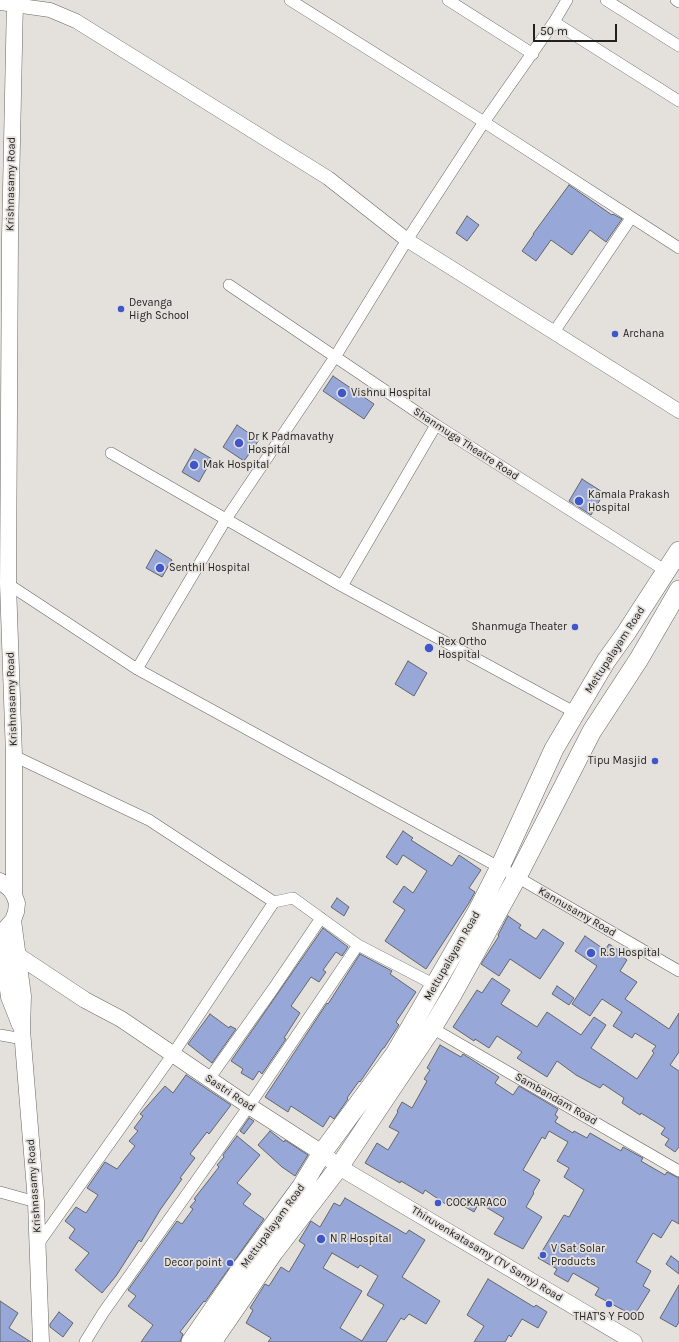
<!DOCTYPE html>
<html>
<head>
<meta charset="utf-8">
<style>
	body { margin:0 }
	#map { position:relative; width:679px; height:1342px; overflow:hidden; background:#e4e1dd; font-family:Karla,sans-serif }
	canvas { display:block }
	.scale { position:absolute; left:533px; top:24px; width:84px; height:18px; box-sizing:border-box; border:2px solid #232120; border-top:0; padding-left:5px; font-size:12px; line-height:14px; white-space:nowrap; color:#232120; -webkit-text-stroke:3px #e4e1dd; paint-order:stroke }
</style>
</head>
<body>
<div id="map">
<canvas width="679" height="1342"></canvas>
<div class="scale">50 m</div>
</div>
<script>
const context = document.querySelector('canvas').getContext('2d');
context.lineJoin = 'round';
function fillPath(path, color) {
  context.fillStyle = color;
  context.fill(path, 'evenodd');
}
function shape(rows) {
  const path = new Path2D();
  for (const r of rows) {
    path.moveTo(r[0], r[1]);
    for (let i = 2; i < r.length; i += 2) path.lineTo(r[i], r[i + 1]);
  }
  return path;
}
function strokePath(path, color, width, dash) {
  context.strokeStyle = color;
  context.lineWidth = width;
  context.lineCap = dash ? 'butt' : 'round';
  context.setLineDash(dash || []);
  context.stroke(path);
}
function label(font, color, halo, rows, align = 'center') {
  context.font = font + ' Karla,sans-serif';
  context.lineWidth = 3.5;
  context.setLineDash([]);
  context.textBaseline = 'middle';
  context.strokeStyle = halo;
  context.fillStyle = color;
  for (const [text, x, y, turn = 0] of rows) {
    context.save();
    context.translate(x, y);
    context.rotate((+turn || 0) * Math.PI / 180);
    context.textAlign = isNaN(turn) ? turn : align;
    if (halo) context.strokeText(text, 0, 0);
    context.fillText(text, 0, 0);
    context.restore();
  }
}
const building = shape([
	[569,185,612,215,613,214,622,219,606,242,590,230,572,255,551,240,536,261,522,251,534,234,533,234,569,185],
	[467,216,479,225,467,241,456,233,467,216],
	[333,376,374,404,364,419,323,391,333,376],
	[237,425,259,440,244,461,223,447,237,425],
	[195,449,212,459,199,482,182,472,195,449],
	[582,479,604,493,591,515,569,501,582,479],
	[156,550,172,560,162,577,146,568,156,550],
	[408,661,427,673,414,696,395,684,408,661],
	[403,831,413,838,411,840,452,866,459,855,481,870,469,888,475,892,469,903,426,969,385,941,405,910,393,902,404,886,413,893,427,871,403,855,397,865,386,857,403,831],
	[337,898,349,907,344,916,331,907,337,898],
	[508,916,521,925,519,928,536,939,543,929,564,943,540,979,510,959,499,976,481,964,499,936,498,935,508,916],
	[323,928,348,947,342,956,336,952,323,970,326,972,319,982,311,977,291,1006,300,1013,284,1038,286,1039,262,1074,259,1071,253,1080,241,1073,243,1069,231,1061,323,928],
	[585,936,605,950,609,944,621,952,619,954,627,960,620,971,637,982,625,999,669,1029,679,1013,679,1052,670,1065,679,1071,679,1147,675,1152,665,1145,669,1139,661,1134,665,1128,641,1113,640,1115,622,1103,624,1098,603,1084,600,1088,576,1075,557,1061,547,1077,517,1058,522,1052,497,1036,489,1048,475,1039,474,1041,453,1027,477,990,482,993,492,978,510,990,501,1004,537,1027,547,1012,581,1035,594,1017,606,1025,591,1048,637,1079,654,1053,652,1051,656,1046,635,1033,632,1038,613,1026,622,1012,602,999,590,1016,572,1004,597,966,575,951,585,936],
	[360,954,392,971,390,974,416,992,396,1022,399,1025,384,1048,383,1048,360,1082,359,1081,347,1098,348,1099,334,1119,330,1116,323,1127,291,1106,288,1112,265,1097,327,1003,328,1004,360,954],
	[557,986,574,998,569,1005,552,994,557,986],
	[210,1014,229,1028,230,1026,236,1029,212,1063,188,1044,210,1014],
	[440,1045,461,1057,463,1054,499,1077,495,1083,513,1095,519,1086,558,1109,555,1115,558,1117,555,1122,573,1133,574,1131,587,1138,590,1133,621,1151,623,1147,643,1158,641,1161,665,1175,667,1172,679,1178,679,1224,672,1220,661,1238,653,1233,636,1262,651,1271,643,1286,650,1290,634,1316,595,1295,599,1288,573,1273,568,1282,554,1274,557,1269,538,1258,564,1215,569,1217,584,1190,564,1177,569,1168,557,1161,568,1142,549,1131,545,1139,542,1137,523,1170,540,1180,533,1192,534,1193,526,1207,542,1217,523,1249,494,1234,504,1218,479,1203,474,1212,452,1199,447,1205,425,1190,423,1194,401,1181,400,1183,365,1163,377,1143,388,1150,399,1132,389,1127,398,1112,397,1111,402,1102,412,1108,427,1081,424,1079,430,1070,427,1068,440,1045],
	[186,1075,231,1105,209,1134,207,1132,190,1154,195,1158,180,1178,182,1179,160,1210,141,1242,139,1240,116,1276,102,1293,75,1270,89,1253,69,1238,75,1229,65,1221,76,1207,86,1213,98,1195,87,1188,105,1162,117,1169,135,1146,129,1141,138,1131,134,1128,143,1116,140,1114,165,1086,173,1093,186,1075],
	[249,1118,254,1121,244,1134,240,1131,249,1118],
	[270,1131,284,1142,285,1140,308,1155,295,1176,282,1167,258,1145,270,1131],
	[237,1136,260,1155,237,1183,251,1194,243,1204,264,1219,205,1302,204,1301,180,1332,183,1334,180,1342,141,1342,153,1325,128,1306,136,1296,128,1290,177,1221,182,1224,193,1209,190,1207,196,1200,194,1199,219,1167,217,1165,224,1157,223,1155,237,1136],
	[345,1198,406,1234,409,1230,425,1240,402,1277,440,1301,426,1324,409,1314,404,1320,401,1318,386,1342,268,1342,271,1338,246,1323,253,1310,250,1308,265,1284,269,1286,281,1267,289,1272,305,1245,299,1241,311,1221,320,1227,334,1203,340,1206,345,1198],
	[332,1253,358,1268,360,1265,378,1276,367,1295,384,1305,362,1341,340,1328,362,1291,323,1268,332,1253],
	[671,1256,679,1262,679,1274,666,1264,671,1256],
	[488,1279,534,1307,536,1305,547,1312,538,1328,522,1319,511,1337,509,1335,505,1342,474,1342,484,1326,467,1315,488,1279],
	[679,1285,679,1322,676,1327,660,1318,679,1285],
	[0,1301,18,1313,9,1328,31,1342,0,1342,0,1301],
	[59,1312,73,1323,63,1337,50,1327,50,1324,59,1312]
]);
fillPath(building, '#96a7d8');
strokePath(building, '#646669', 1);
const minor = shape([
	[290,0,484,122,679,248],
	[448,0,533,54],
	[606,0,679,46],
	[676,0,679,2],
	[554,22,679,101],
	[229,285,436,425,666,571],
	[554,332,631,218],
	[111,453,342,586,576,713],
	[8,584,137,669,517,877,679,971],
	[342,586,436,425],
	[137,669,226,519,335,357,407,240,484,122,554,22,567,0],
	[14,756,149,820,274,902,293,898,358,945,435,985],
	[432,1028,679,1171],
	[0,1035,23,1039],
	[209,1079,273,989,321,918],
	[0,1192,36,1202],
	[38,1244,173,1054,274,902],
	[85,1342,103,1313,249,1106,358,945]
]);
const tertiary = shape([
	[0,3,50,10,76,21,328,178,407,240,679,411]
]);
const secondary = shape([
	[0,881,10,889,14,895,17,903,16,912,13,920,6,928],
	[14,895,14,756,8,584,10,237,15,0],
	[13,920,23,996,22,1030,36,1202,41,1342],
	[0,931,9,997,20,1025],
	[2,945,85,1000,121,1019,249,1106,322,1153,339,1167,634,1342]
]);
const trunk = shape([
	[191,1342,244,1265,302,1186,322,1153,395,1054,477,912,500,867,554,749,606,661,626,633,679,551],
	[212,1342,273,1253,339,1167,432,1028,453,993,517,877,592,731,639,659,679,590]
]);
strokePath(minor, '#696663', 12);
strokePath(tertiary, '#696663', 15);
strokePath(secondary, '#696663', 17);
strokePath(trunk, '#696663', 20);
strokePath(minor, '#fff', 11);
strokePath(tertiary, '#fff', 14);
strokePath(secondary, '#fff', 16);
strokePath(trunk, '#fff', 19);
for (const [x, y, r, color] of [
	[121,309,4,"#3f57ca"],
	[615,334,4,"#3f57ca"],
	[342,393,5,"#3f57ca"],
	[239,443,5,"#3f57ca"],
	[194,465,5,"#3f57ca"],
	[579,501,5,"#3f57ca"],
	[160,568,5,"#3f57ca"],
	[575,627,4,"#3f57ca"],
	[429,648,5,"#3f57ca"],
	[655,761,4,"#3f57ca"],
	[591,953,5,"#3f57ca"],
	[438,1203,4,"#3f57ca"],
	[321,1239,5,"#3f57ca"],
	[543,1255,4,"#3f57ca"],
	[230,1263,4,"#3f57ca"],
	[609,1304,4,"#3f57ca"]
]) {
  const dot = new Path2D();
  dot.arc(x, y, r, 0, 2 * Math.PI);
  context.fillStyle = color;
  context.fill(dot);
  strokePath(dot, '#e4e1dd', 1.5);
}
label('11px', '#232120', '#e4e1dd', [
	["Krishnasamy Road",11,184,-89],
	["Shanmuga Theatre Road",466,444,33],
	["Mettupalayam Road",615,650,-57],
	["Krishnasamy Road",12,699,-92],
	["Kannusamy Road",577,912,30],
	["Mettupalayam Road",452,956,-60],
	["Sastri Road",230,1093,34],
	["Sambandam Road",556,1099,30],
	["Krishnasamy Road",34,1186,-94],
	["Mettupalayam Road",273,1226,-54],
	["Thiruvenkatasamy (TV Samy) Road",487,1254,31]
]);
label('11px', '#232120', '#e4e1dd', [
	["Devanga",129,303],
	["High School",129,316],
	["Archana",623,334],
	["Vishnu Hospital",351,393],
	["Dr K Padmavathy",248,437],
	["Hospital",248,450],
	["Mak Hospital",203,465],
	["Kamala Prakash",588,495],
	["Hospital",588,508],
	["Senthil Hospital",169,568],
	["Shanmuga Theater",567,627,"right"],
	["Rex Ortho",438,642],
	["Hospital",438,655],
	["Tipu Masjid",647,761,"right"],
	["R.S Hospital",600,953],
	["COCKARACO",446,1203],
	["N R Hospital",330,1239],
	["V Sat Solar",551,1249],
	["Products",551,1262],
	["Decor point",222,1263,"right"],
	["THAT'S Y FOOD",609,1317,"center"]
], 'left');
</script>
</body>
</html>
